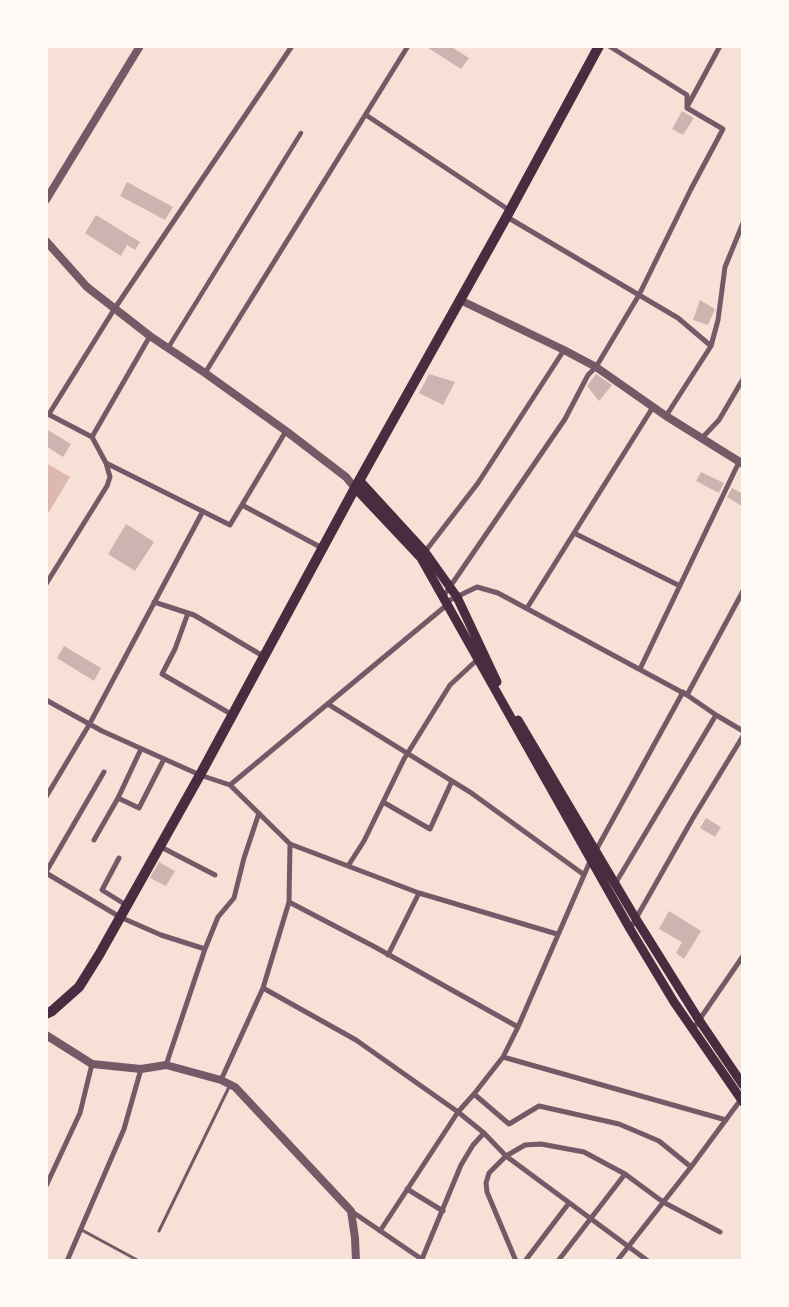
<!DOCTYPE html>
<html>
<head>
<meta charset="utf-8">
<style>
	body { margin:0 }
	#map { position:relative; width:789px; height:1307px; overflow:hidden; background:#f7e1d7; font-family:"Public Sans",sans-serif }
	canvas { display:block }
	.frame { position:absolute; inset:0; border:48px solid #fffaf5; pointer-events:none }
</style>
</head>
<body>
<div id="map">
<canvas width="789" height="1307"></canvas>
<div class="frame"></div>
</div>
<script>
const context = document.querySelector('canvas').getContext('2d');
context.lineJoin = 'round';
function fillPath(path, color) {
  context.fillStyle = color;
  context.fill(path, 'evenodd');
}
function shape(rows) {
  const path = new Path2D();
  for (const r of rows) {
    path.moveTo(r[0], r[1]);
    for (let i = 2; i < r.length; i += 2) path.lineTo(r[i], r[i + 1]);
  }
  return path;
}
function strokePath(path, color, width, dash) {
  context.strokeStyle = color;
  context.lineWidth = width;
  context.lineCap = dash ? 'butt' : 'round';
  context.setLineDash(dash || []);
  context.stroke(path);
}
fillPath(shape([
	[46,463,70,477,46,517]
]), '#dcb8b0');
fillPath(shape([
	[425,46,450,46,469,58,461,69],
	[682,111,694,118,683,135,672,129],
	[127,182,173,207,165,220,120,196],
	[96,215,140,242,135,250,127,245,121,256,85,233],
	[700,300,715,309,708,325,693,320],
	[429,374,455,382,443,405,419,393],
	[596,374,612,385,599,401,587,386],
	[46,429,71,444,63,457,46,446],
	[701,472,724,483,719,493,696,481],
	[732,488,743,494,743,507,727,497],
	[126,524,154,542,135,571,108,554],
	[64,646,101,668,94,681,57,658],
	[706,818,721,827,715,837,700,828],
	[159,862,175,871,166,886,150,878],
	[669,911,701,931,684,959,676,953,682,942,659,929]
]), '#ccb4b1');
strokePath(shape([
	[80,1229,139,1261],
	[159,1231,230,1085]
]), '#755966', 3);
strokePath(shape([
	[168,348,301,133]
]), '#755966', 4.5);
strokePath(shape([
	[687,107,720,46],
	[366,115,509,210],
	[507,217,678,318,711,346],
	[205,373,408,46],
	[46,413,92,437],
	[49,414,115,308,292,46],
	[666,416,711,346,718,320,725,267,743,223],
	[702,438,719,420,743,379],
	[106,463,230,525,286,431],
	[242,505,322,548],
	[574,533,680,586],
	[424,553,478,483,564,350],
	[46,584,107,486,110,477,106,463,92,437,150,336],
	[443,597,565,419,588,375,596,367,639,295,691,189,723,129,687,108,687,95,609,46],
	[154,602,194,615,263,656],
	[446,602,477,587,498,593,687,695,716,715,743,731],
	[527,608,653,407],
	[188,613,175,649,162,674,231,714],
	[640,669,739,462],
	[687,695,743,591],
	[46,700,102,731,200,775,230,785,448,604],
	[328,704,470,792,583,874],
	[46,797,89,725,203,511],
	[118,798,141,749],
	[383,802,430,829,452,781],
	[94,840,118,798,139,808,164,759],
	[290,844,419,893,557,934],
	[159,846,215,875],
	[595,852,683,692],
	[119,858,102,890,126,905],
	[348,866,364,841,404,759,450,685,478,659],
	[46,872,104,772],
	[46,873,120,917,161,935,205,949,218,917,234,898,244,858,259,813],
	[615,884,716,715],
	[289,902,375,947,518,1027,591,859],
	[630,929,693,818,743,736],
	[388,955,419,893],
	[263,988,356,1040,458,1112,484,1133,506,1156,648,1261],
	[518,1027,503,1057,474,1094,509,1124,539,1106,619,1124,659,1141,691,1167],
	[693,1029,743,956],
	[503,1057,726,1120],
	[166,1065,205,949],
	[221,1080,263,988,289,902,290,844,230,785],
	[46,1186,80,1113,92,1064],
	[407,1189,443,1211],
	[351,1211,423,1260],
	[380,1231,458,1112,474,1094],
	[422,1259,461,1165,473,1145,484,1133],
	[67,1261,124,1129,141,1069],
	[516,1261,487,1192,486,1183,489,1173,506,1156,525,1145,541,1144,584,1152,625,1174,663,1202,720,1232],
	[525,1261,569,1203],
	[558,1261,625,1174],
	[617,1261,691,1167,742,1098]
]), '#755966', 5);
strokePath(shape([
	[46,200,140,46],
	[46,241,87,287,150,336,205,373,286,431,346,477,355,488],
	[460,300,564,350,596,367,666,416,743,464],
	[46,1035,92,1064,141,1069,166,1065,221,1080,235,1087,351,1211,355,1238,356,1261]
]), '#755966', 8);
strokePath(shape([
	[359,480,425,552,457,597,497,682],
	[355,488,421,558,630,929,674,1002,743,1102],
	[518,720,636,919,699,1020,743,1085]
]), '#4a2c40', 9);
strokePath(shape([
	[46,1014,52,1011,79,987,99,955,200,775,355,488,507,216,599,46]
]), '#4a2c40', 10);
</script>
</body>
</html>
